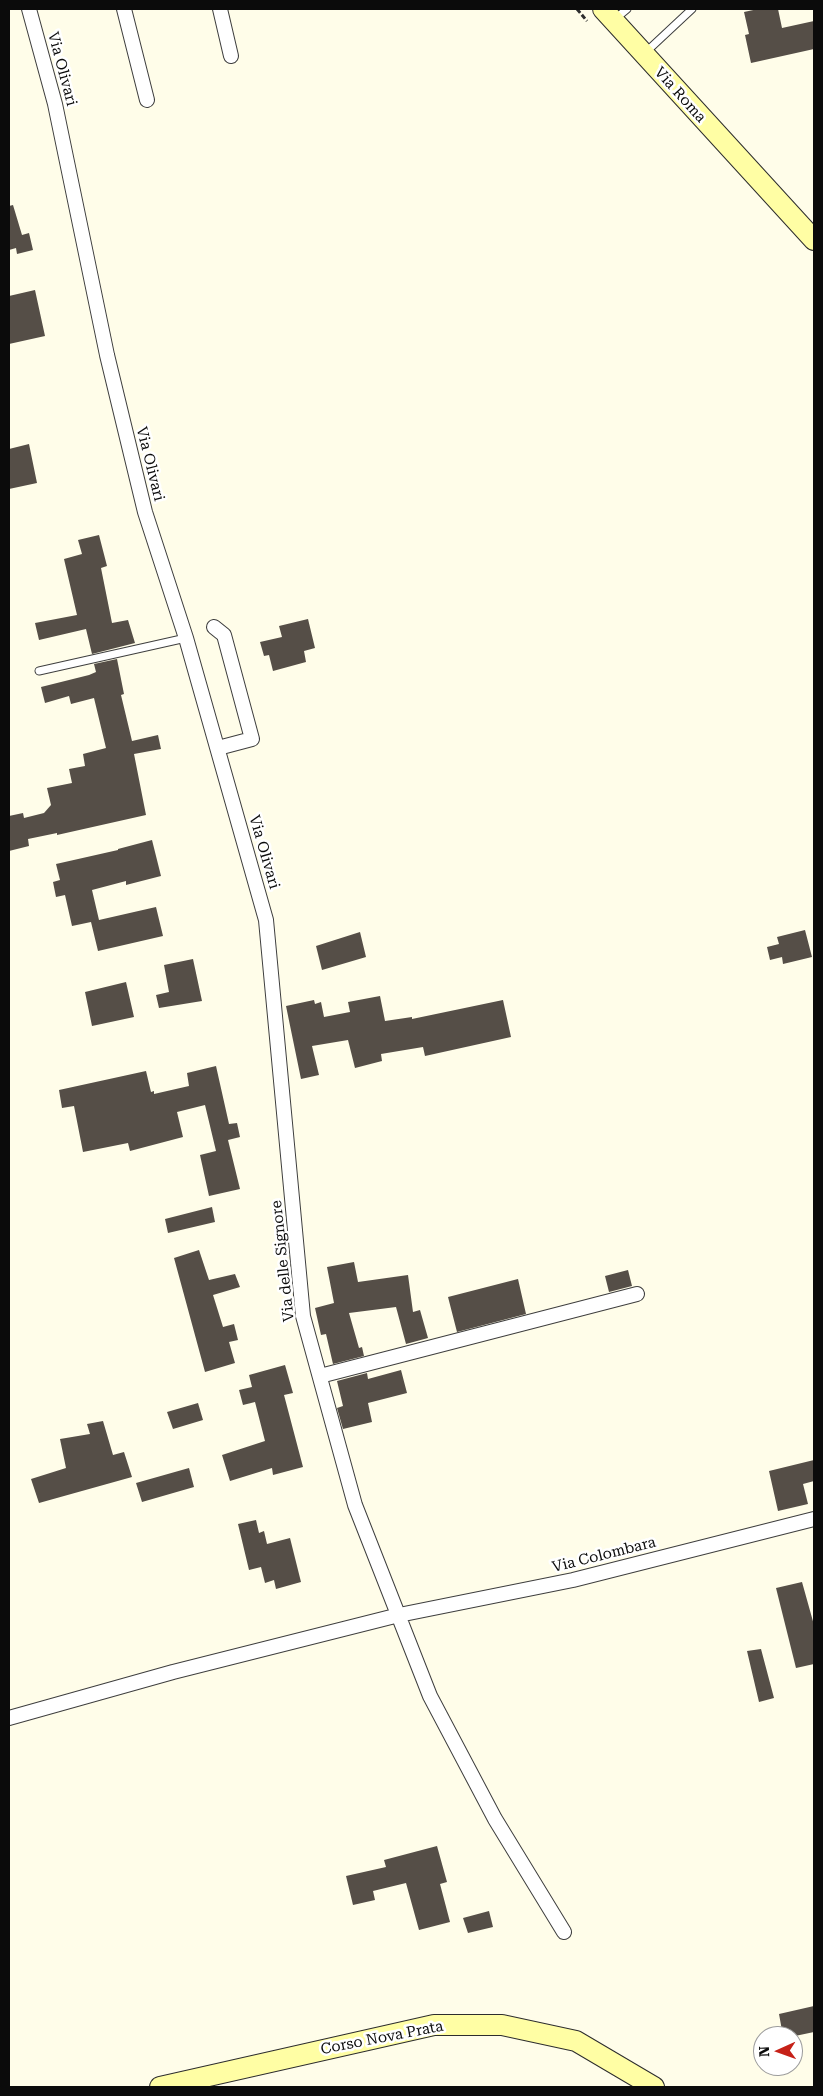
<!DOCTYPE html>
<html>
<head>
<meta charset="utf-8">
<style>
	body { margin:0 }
	#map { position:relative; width:823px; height:2096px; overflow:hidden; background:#fffde9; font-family:"Roboto Serif",serif }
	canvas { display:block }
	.frame { position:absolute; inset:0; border:10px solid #0b0b0b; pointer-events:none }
	.north { position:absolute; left:753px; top:2026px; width:50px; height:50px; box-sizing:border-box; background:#fff; border:1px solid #9d9d9d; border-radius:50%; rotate:268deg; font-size:14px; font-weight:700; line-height:20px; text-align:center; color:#0b0b0b }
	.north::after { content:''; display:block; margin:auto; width:18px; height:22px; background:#c62118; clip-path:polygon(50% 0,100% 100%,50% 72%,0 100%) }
</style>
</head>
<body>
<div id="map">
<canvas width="823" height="2096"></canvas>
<div class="frame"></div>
<div class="north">N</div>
</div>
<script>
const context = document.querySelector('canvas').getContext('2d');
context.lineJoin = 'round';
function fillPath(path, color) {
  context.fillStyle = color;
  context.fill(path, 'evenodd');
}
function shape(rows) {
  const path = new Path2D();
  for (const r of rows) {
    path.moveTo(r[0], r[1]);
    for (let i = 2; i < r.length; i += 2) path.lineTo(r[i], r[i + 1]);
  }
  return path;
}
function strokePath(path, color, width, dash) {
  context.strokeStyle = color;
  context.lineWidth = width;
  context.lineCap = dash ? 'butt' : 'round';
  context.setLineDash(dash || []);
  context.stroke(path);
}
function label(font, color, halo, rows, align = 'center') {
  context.font = font + ' "Roboto Serif",serif';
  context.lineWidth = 5;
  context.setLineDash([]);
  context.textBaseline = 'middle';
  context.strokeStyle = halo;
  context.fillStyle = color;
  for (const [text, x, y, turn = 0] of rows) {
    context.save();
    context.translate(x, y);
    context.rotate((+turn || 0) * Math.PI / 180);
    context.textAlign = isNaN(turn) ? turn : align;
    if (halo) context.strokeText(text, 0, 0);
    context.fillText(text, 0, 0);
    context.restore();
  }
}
fillPath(shape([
	[758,9,778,9,782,28,814,21,814,49,751,63,745,35,749,34,744,12],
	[13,205,22,235,29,233,33,250,17,254,16,248,9,250,9,206],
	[35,290,45,336,9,344,9,296],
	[29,444,37,483,9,489,9,449],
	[99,535,107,566,101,568,112,623,128,620,135,643,92,654,86,629,39,640,35,623,77,615,64,559,82,554,78,540],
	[308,619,315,648,304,651,306,662,273,671,269,655,264,656,260,642,282,637,279,626],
	[117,659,124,694,121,695,132,741,158,735,161,749,134,754,146,815,57,835,57,833,28,839,29,846,9,851,9,816,23,813,24,818,44,813,51,805,47,788,72,783,69,769,85,766,83,754,106,748,94,698,71,704,69,696,45,703,41,687,89,675,96,672,94,664],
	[152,840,161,876,126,885,126,881,92,890,99,920,156,907,163,936,98,951,91,922,72,926,65,895,56,897,53,882,60,880,56,864,118,850,118,849],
	[805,930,812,957,783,964,782,957,770,960,767,947,779,944,777,937],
	[360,932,366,957,322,970,316,946],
	[193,959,202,1001,159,1008,156,995,169,992,164,965],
	[126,982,134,1017,92,1026,85,992],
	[380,996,385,1021,412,1017,412,1019,503,1000,511,1037,425,1056,423,1047,381,1054,382,1061,355,1068,348,1040,312,1046,319,1075,301,1079,286,1006,314,1000,315,1004,321,1002,324,1017,350,1012,348,1002],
	[216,1066,229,1124,237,1123,240,1137,228,1140,240,1189,209,1196,200,1155,216,1151,205,1105,177,1112,183,1137,130,1151,128,1143,83,1152,74,1106,62,1108,59,1090,146,1071,151,1092,154,1091,154,1094,189,1086,187,1073],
	[212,1207,215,1222,168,1233,165,1219],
	[199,1250,209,1280,235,1274,240,1287,213,1295,223,1327,234,1324,238,1340,229,1342,235,1363,205,1372,174,1258],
	[354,1262,358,1282,408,1275,413,1312,420,1310,428,1338,406,1344,396,1307,349,1313,359,1348,362,1347,364,1356,333,1364,326,1334,321,1335,315,1308,334,1303,327,1267],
	[628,1270,632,1286,609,1292,605,1276],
	[518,1279,526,1314,457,1332,448,1297],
	[285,1365,293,1393,284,1395,303,1467,273,1475,272,1468,230,1481,222,1455,265,1441,255,1402,243,1405,239,1390,252,1387,249,1375],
	[401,1370,407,1393,368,1403,372,1422,343,1429,337,1408,343,1406,337,1381,367,1373,368,1379],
	[198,1403,203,1420,173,1429,167,1412],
	[103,1421,113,1455,124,1452,132,1477,39,1503,31,1479,66,1468,60,1439,90,1434,87,1424],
	[814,1460,814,1481,803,1484,808,1504,778,1511,769,1471],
	[189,1468,194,1487,142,1502,136,1483],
	[256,1520,259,1533,264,1531,267,1544,290,1538,301,1582,276,1589,274,1580,265,1583,261,1567,249,1570,238,1524],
	[802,1582,814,1625,814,1664,796,1668,776,1588],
	[761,1649,774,1698,759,1702,747,1651],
	[437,1846,447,1882,440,1884,450,1922,419,1930,406,1883,373,1891,375,1900,353,1905,346,1876,386,1867,384,1860],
	[489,1911,493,1927,468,1933,463,1918],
	[814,2006,814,2032,795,2036,783,2036,779,2014]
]), '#554e47');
const service = shape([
	[615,19,627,9],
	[646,52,692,9],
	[39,671,186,638]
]);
const minor = shape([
	[29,9,55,104,107,355,145,512,186,638,266,920,303,1316,355,1505,430,1696,495,1819,564,1932],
	[124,9,147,100],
	[220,9,231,56],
	[214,627,224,635,252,739,218,748],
	[320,1376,637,1294],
	[9,1718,173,1672,399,1615,573,1580,814,1519]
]);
const secondary = shape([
	[603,9,814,240],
	[160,2087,434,2025,502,2025,576,2041,654,2087]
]);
strokePath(service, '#3e3e3e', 9);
strokePath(minor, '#3e3e3e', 16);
strokePath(secondary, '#2d2d2d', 22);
strokePath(shape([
	[577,9,587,21]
]), '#2d2d2d', 3, [5, 2.5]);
strokePath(service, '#fff', 7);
strokePath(minor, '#fff', 14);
strokePath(secondary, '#fffea4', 20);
label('15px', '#0b0b0b', '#fff', [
	["Via Olivari",62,69,75],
	["Via Roma",680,95,48],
	["Via Olivari",150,464,76],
	["Via Olivari",264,852,74],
	["Via delle Signore",283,1261,-96],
	["Via Colombara",604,1555,-14],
	["Corso Nova Prata",382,2038,-11]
]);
</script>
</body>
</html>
